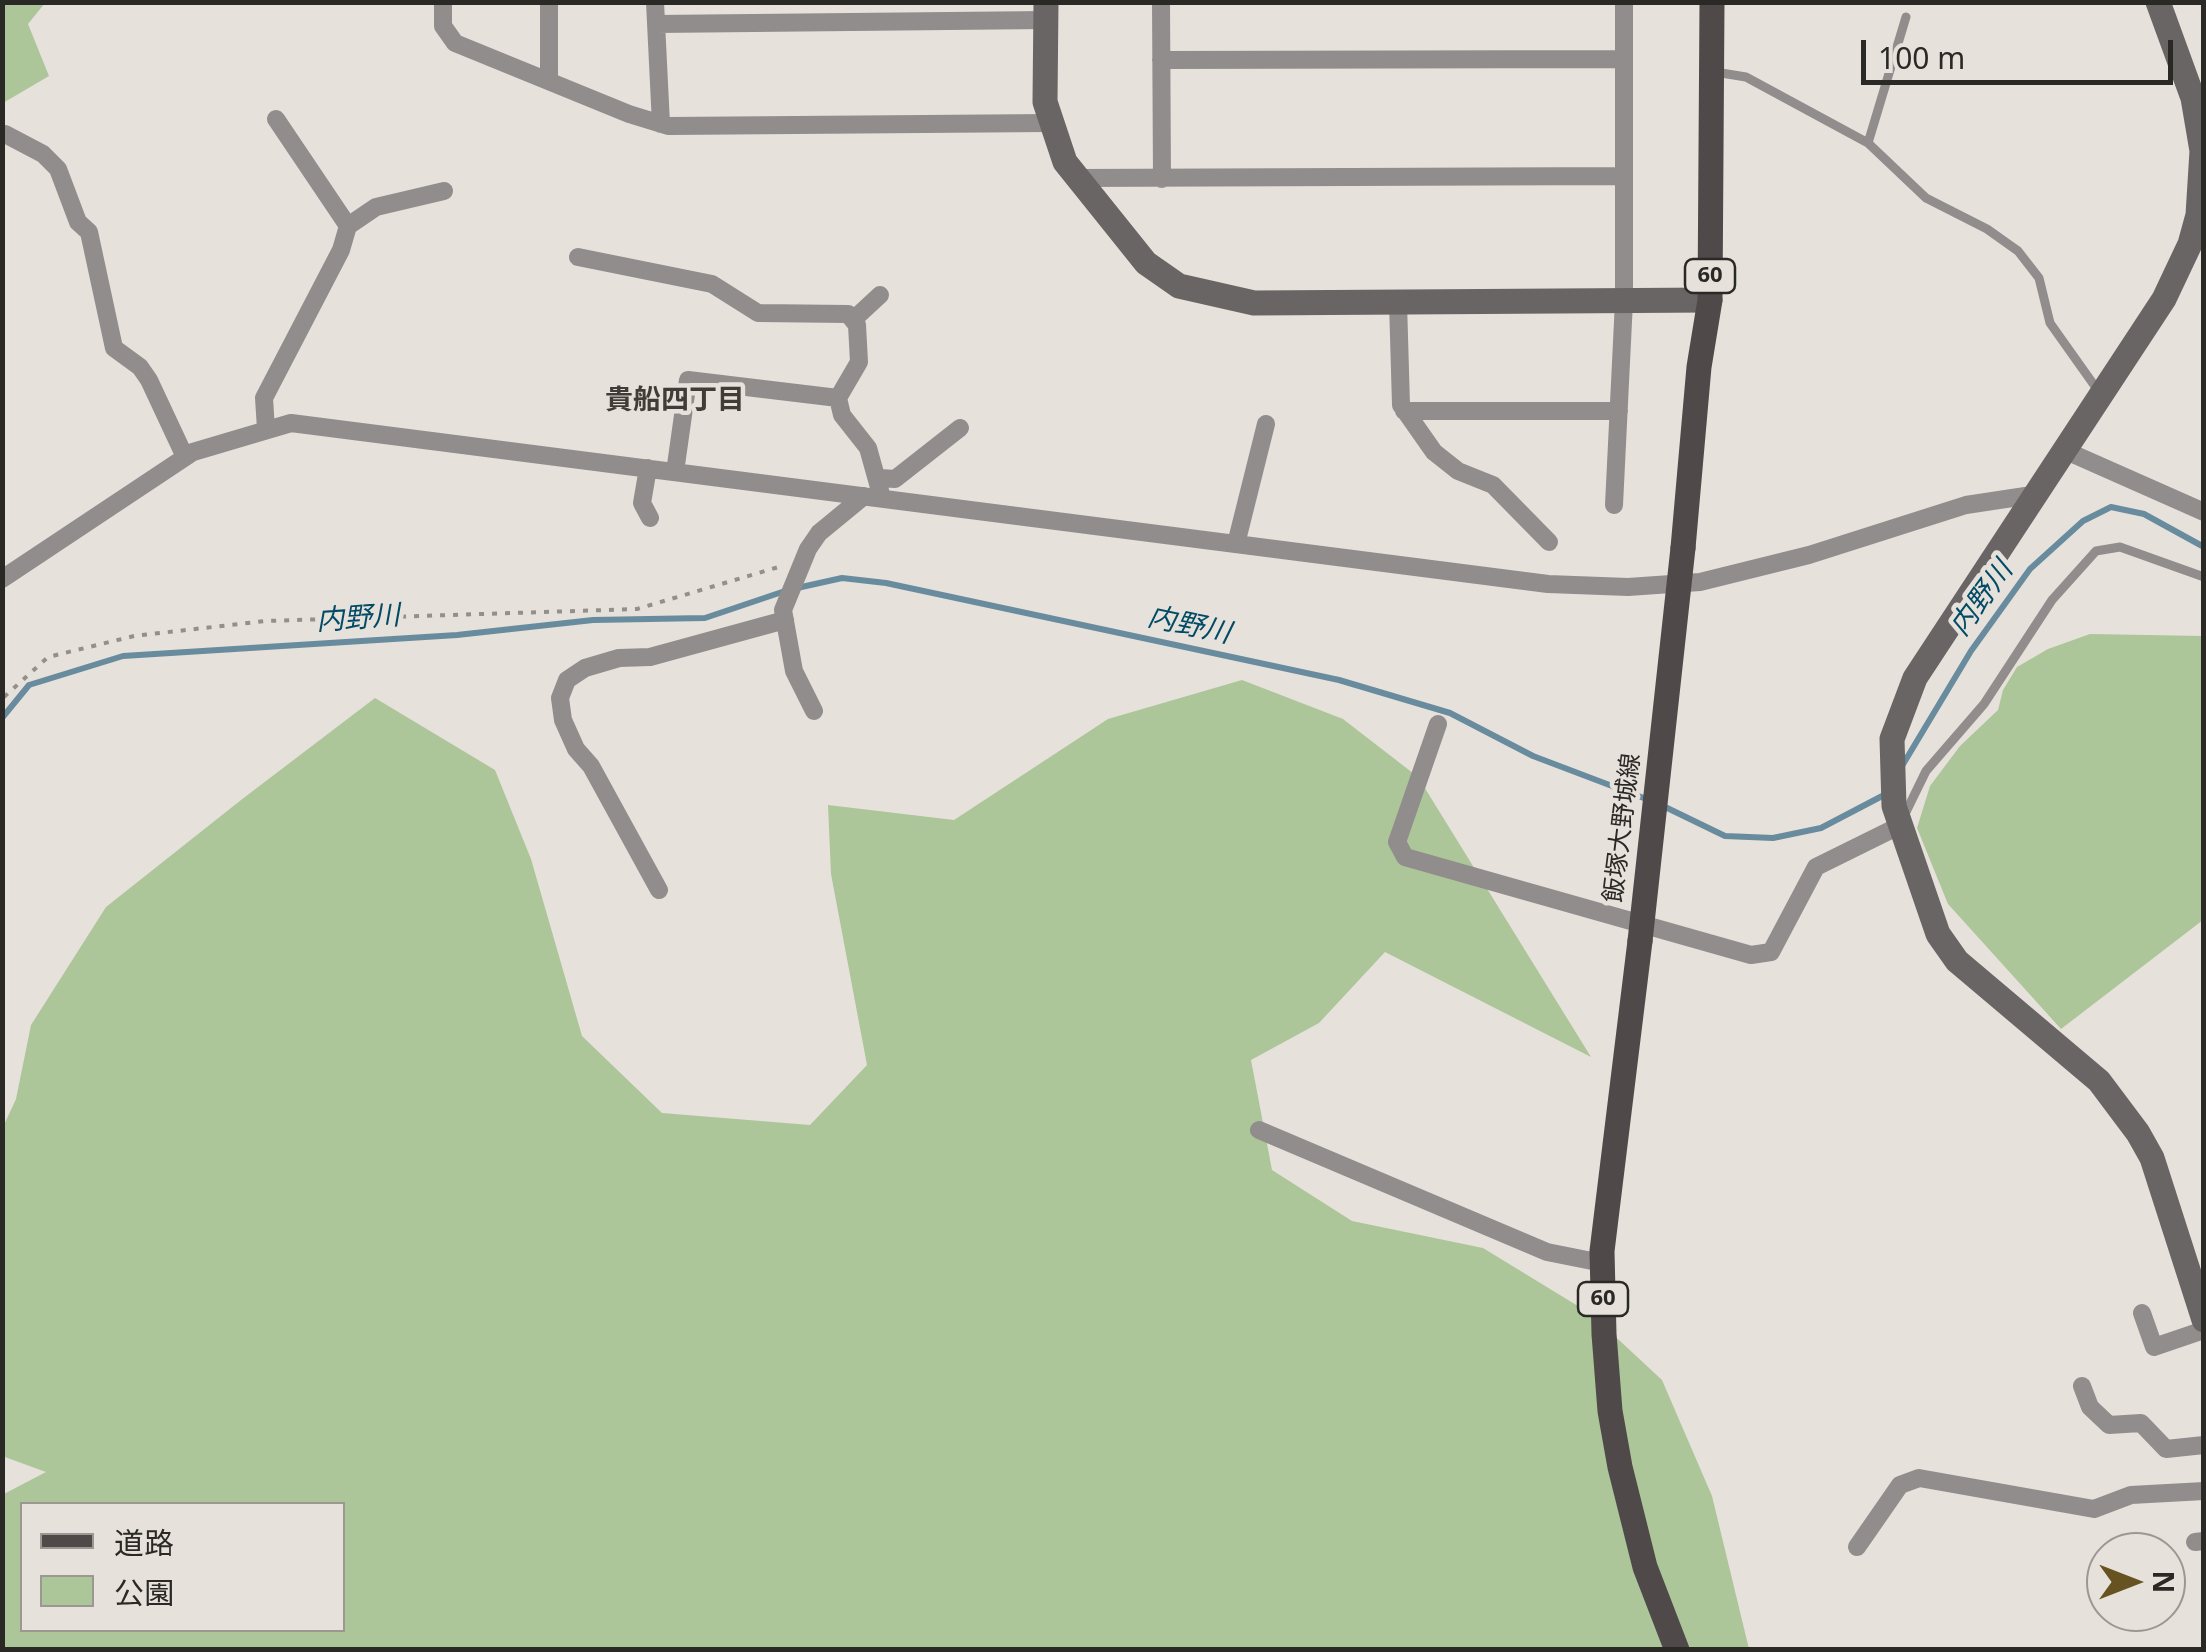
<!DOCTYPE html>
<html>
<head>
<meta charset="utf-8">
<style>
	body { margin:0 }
	#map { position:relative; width:2206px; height:1652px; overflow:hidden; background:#e6e1db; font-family:"Noto Sans","Noto Sans JP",sans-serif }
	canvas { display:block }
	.frame { position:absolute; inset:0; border:5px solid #2b2926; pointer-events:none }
	.legend { position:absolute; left:20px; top:1502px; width:325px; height:130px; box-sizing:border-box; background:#e6e1db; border:2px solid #9b9793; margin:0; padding:12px 18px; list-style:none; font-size:30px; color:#2b2926 }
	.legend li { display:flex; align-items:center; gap:20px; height:50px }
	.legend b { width:50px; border:2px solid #9b9793 }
	.north { position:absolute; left:2086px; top:1532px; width:100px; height:100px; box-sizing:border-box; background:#e6e1db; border:2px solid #9b9793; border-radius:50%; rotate:90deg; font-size:28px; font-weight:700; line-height:40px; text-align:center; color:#2b2926 }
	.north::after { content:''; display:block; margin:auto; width:35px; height:45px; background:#665321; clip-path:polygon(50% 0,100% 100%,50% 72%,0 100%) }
	.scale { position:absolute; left:1861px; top:40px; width:312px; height:45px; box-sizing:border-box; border:5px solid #2b2926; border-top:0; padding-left:12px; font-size:30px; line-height:35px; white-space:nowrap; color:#2b2926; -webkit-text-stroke:8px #e6e1db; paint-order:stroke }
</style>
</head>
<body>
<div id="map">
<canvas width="2206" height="1652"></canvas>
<div class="frame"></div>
<ul class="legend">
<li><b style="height:12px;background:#4f4949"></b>道路</li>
<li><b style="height:28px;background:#acc69a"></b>公園</li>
</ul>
<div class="north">N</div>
<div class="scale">100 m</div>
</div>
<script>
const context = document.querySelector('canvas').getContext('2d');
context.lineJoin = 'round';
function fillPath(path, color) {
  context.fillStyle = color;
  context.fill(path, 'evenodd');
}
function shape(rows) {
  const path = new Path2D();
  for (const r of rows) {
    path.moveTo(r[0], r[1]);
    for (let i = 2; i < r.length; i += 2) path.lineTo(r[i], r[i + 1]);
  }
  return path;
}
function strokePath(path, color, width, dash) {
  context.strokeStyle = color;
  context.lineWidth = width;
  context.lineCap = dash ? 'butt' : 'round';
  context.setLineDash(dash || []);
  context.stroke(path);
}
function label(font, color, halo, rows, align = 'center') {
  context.font = font + ' "Noto Sans","Noto Sans JP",sans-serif';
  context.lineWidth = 9;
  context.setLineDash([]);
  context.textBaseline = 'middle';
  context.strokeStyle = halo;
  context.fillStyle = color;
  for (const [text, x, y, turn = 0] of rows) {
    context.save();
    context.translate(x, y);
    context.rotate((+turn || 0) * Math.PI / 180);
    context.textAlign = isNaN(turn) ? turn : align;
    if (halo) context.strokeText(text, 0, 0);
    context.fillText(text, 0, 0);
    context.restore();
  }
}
fillPath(shape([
	[3,2,45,3,28,24,49,76,3,103],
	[2090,634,2203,636,2203,920,2061,1029,1948,904,1917,828,1930,786,1960,746,1998,710,2003,690,2017,667,2048,649],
	[1242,680,1343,719,1418,777,1591,1057,1385,952,1319,1023,1251,1060,1272,1170,1352,1221,1483,1248,1591,1314,1662,1380,1712,1496,1749,1649,3,1649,2,1495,46,1472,2,1456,3,1127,16,1099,31,1025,106,907,241,800,375,698,495,770,531,859,582,1036,662,1113,810,1125,867,1065,831,874,828,805,954,820,1108,719],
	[22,1504,342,1504,342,1630,22,1630]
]), '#acc69a');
strokePath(shape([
	[797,588,842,578,886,583,1339,680,1450,713,1533,756,1649,800],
	[2,718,29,685,123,656,457,635,593,620,705,618,785,591],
	[1902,766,1971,651,2030,569,2083,521,2111,507,2144,514,2204,547],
	[1661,805,1725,836,1773,838,1821,828,1886,794]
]), '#688c9e', 6);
strokePath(shape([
	[4,697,48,657,134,636,265,621,637,609,782,566]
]), '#938f8a', 4, [5, 8]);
strokePath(shape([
	[1715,72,1746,77,1868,143,1906,17],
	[1868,143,1926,198,1987,229,2018,251,2039,278,2050,323,2099,392],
	[1904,816,1926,771,1984,704,2052,600,2096,551,2120,547,2204,577]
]), '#918d8d', 9);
strokePath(shape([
	[443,2,443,26,455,43,629,114,668,126,1049,123],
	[655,2,661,124],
	[1161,2,1162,179],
	[656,24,1046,20],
	[1161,60,1624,59],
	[549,81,549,2],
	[5,134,43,154,58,169,78,222,89,232,114,348,140,367,149,380,185,457],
	[1075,178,1624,176],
	[348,226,376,207,444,191],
	[578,257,712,284,758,313,848,314,857,325,859,362,838,398,842,415,868,448,882,498],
	[1398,302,1401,405,1434,452,1458,471,1493,485,1549,542],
	[853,320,880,295],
	[1404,411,1619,411],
	[266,429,264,398,341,250,348,226,276,119],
	[2064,450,2204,512],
	[648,468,642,503,650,518],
	[675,472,688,380,838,398],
	[880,478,895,479,960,428],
	[1614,505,1624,301,1624,2],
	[1236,544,1266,424],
	[2,579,193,452,291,423,1548,584,1628,587,1700,582,1809,555,1966,505,2032,495],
	[814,711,794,671,783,610,808,549,819,533,864,496],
	[1438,724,1397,842,1405,857,1751,955,1771,952,1816,867,1901,825],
	[659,890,591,766,576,749,563,720,560,698,567,680,585,668,619,658,650,657,785,620],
	[1259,1130,1547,1252,1602,1263],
	[2142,1313,2154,1347,2204,1330],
	[2082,1386,2090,1407,2109,1425,2141,1423,2166,1449,2204,1445],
	[2195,1542,2204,1541],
	[1857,1547,1900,1485,1919,1478,2094,1509,2131,1495,2204,1491]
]), '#918d8d', 18);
strokePath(shape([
	[1046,2,1045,102,1065,162,1146,263,1179,286,1254,303,1710,300],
	[2158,2,2193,98,2202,151,2198,215,2190,244,2164,299,1915,678,1892,739,1894,806,1938,934,1957,961,2099,1081,2138,1133,2152,1158,2204,1320]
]), '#6a6565', 25);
strokePath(shape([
	[1683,548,1699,367,1710,300,1712,2],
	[1640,941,1602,1251,1604,1334,1610,1411,1620,1467,1645,1567,1677,1650]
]), '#4f4949', 25);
strokePath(shape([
	[1640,941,1683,548]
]), '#4f4949', 25);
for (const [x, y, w] of [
	[1710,276,50],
	[1603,1299,50]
]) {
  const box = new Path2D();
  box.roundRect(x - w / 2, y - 17, w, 34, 8);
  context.fillStyle = '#e6e1db';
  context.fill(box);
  strokePath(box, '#2b2926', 2.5);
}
label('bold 22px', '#2b2926', null, [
	["60",1710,276],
	["60",1603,1299]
]);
label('25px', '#2b2926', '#e6e1db', [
	["飯塚大野城線",1623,828,-83]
]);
label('bold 28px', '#403c37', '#e6e1db', [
	["貴船四丁目",675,401]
]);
label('italic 28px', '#024b66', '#e6e1db', [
	["内野川",1982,599,-54],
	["内野川",358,619,-4],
	["内野川",1189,626,12]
]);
</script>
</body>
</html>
